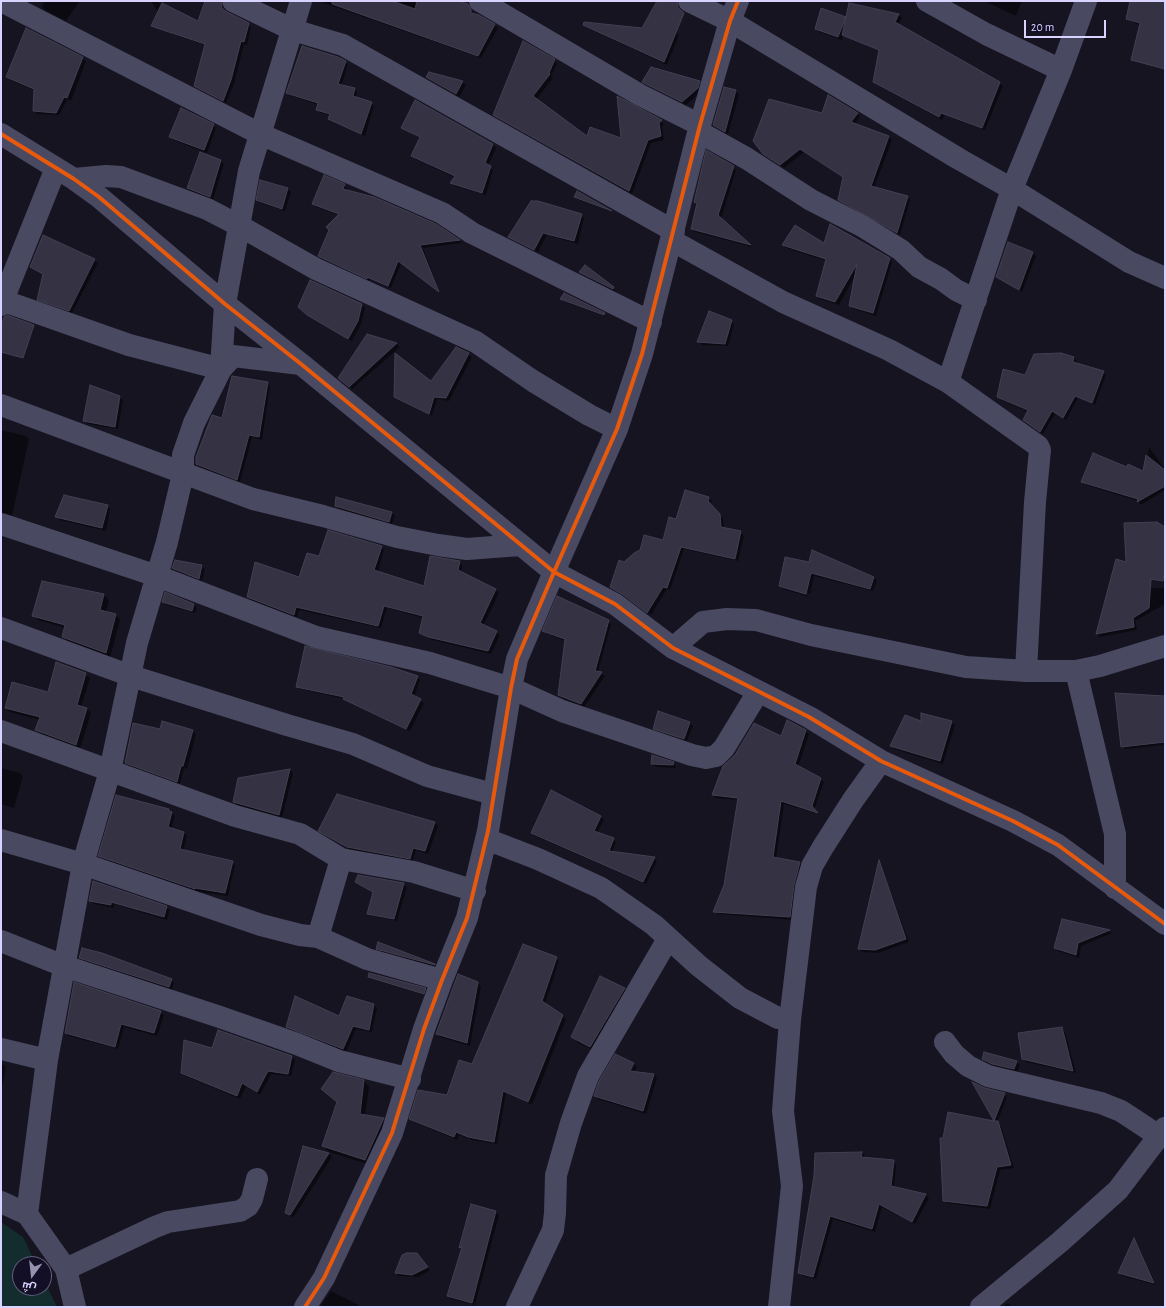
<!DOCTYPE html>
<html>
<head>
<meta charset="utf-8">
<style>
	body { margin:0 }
	#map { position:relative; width:1166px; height:1308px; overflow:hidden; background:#161421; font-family:"Alegreya Sans",Cairo,sans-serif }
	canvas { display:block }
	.frame { position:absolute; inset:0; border:2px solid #d9d4ff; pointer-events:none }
	.north { position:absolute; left:12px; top:1256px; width:40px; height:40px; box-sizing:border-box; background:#130f26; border:1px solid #625e7d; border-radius:50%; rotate:195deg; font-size:11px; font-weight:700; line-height:16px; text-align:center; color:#d9d4ff }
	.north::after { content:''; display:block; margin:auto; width:14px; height:18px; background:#9591b1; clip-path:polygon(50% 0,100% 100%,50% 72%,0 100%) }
	.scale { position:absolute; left:1024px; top:20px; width:82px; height:18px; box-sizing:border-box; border:2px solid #d9d4ff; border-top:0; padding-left:5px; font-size:12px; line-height:14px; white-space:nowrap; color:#d9d4ff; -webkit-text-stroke:3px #130f26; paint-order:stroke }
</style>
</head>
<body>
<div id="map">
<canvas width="1166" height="1308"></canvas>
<div class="frame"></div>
<div class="north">ش</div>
<div class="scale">20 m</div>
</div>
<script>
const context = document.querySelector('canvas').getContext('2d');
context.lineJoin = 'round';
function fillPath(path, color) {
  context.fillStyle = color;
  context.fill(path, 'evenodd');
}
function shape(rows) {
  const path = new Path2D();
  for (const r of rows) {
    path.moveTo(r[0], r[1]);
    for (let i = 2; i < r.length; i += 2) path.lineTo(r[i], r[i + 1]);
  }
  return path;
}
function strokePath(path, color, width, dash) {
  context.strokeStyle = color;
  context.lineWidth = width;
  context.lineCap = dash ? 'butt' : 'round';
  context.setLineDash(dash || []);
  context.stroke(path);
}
fillPath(shape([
	[1,1222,23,1237,36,1264,20,1264,20,1288,44,1288,44,1280,57,1307,1,1307]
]), '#132c2d');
fillPath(shape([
	[45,1,80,1,66,21,46,11,42,7],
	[151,1,156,1,199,22,206,1,224,1,225,11,251,27,247,45,244,44,234,84,226,103,195,86,205,45,172,34],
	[318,1,464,1,448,8,479,16,498,28,481,58],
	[984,1,1022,1,1016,16],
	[1131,1,1165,1,1165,39,1127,19],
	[850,4,899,15,902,18,898,25,999,83,1003,86,985,130,945,115,942,120,877,85,874,82,880,51,843,35,842,40,819,32,816,29,822,10,846,18],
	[585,25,676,32,679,35,667,65,588,28],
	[82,58,86,61,71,101,68,99,59,115,37,114,34,110,35,91,10,80,7,76],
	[554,60,557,64,551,76,553,78,536,100,588,137,623,139,618,98,664,124,662,126,664,140,651,143,632,194,494,115],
	[345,62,348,65,341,86,354,89,357,92,356,98,371,103,374,106,365,136,333,122,329,119,330,115,320,113,317,110,318,105,290,95,287,92],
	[429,73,463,82,466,85,459,97,431,80,428,77],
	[644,82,699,82,702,85,701,92,686,105],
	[725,88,736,91,739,95,728,134,714,125],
	[857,113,860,116,855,124,889,136,892,140,874,188,907,197,910,200,900,235,842,203,839,199,844,177,804,152,784,168,763,153],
	[213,125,216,128,207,153,173,140,170,137],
	[402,128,492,144,496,148,488,166,493,170,486,195,455,186,452,183,456,178,415,159,412,156,420,138],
	[221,161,224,164,213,199,191,191,188,188],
	[733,166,736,170,721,219,752,247,695,232,692,229,697,204,695,202],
	[261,181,288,189,291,192,285,211,261,203,257,200],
	[344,185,347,188,347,191,436,225,462,243,423,248,440,293,401,264,391,288,370,279,370,281,323,259,319,256,339,215,316,207,313,203],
	[577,192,612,212,579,200,576,196],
	[581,215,584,218,578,244,547,235,538,252,509,237],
	[43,236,94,260,98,263,72,313,48,305,45,301],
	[1008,243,1033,253,1036,256,1022,292,997,277],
	[825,244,889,259,892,262,876,316,854,309,850,306,855,275,839,305,820,299,817,296,827,261,786,248,783,245],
	[581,272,613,288,616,292,584,275],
	[561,298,604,314,607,317,565,302],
	[361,304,365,308,361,324,352,341,311,318,303,310],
	[731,321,734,324,728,346,702,345,699,342],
	[368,335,397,344,400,347,352,389,343,381],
	[456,348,472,357,449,401,437,399,432,416,395,396,431,383],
	[1061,354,1074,358,1077,361,1076,364,1103,372,1106,375,1095,405,1078,398,1066,420,1055,414,1043,434,1027,423,1029,412,1002,400,998,396,1026,376],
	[267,383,270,386,262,440,252,437,240,482,200,467,196,464,223,419],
	[119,397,123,400,118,429,88,424,85,421],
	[1,430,26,436,29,439,12,516,1,515],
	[1149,447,1165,469,1165,490,1141,505,1138,501,1086,485,1083,482,1127,468,1144,472],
	[708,498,712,501,710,506,723,519,724,528,740,532,744,536,738,561,684,549,670,590,667,589,651,615,611,587,624,564,663,541,677,520],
	[107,506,110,509,106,531,60,520,56,517],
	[336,506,392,513,395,516,392,524,339,509],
	[381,547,384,550,378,572,425,588,459,562,462,565,461,573,496,590,499,593,483,626,500,635,491,654,432,640,420,633,423,618,387,608,381,628,299,610,297,617,251,600,248,597,300,578,320,557],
	[786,558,874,577,877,581,873,591,814,576,810,594,782,586,782,588,780,586],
	[202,566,205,570,202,581,177,571,173,568],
	[42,582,104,595,109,600,106,613,116,615,120,620,110,658,68,642,63,637,66,628,38,620,33,615],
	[782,588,809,596,809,597,783,589],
	[1165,588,1165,604,1135,621,1137,630,1100,637,1097,634,1109,589],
	[163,602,193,604,197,608,195,613,166,605],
	[608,621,611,624,598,672,605,676,584,707,562,698,559,695,566,641,547,634,544,631],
	[85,674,90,678,81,707,87,709,91,713,80,749,41,734,36,730,40,720,10,712,6,708,48,693],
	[417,677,420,680,414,697,424,703,410,731,345,699,300,689,297,686],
	[1165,697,1165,745,1126,749,1122,746],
	[658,712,690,723,693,726,687,741,657,731,654,728],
	[923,722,951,722,955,725,943,764,894,749,891,746],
	[161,731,193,731,196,734,187,769,184,768,180,784,129,766,126,762],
	[805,731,809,734,798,767,824,782,814,810,818,814,784,804,776,859,800,863,803,866,793,920,718,914,715,911,725,885,738,800,716,798,713,795,782,737],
	[653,756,674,763,676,768,656,767,652,764],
	[1,768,20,773,23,776,14,808,1,804],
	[290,770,293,773,282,818,237,805,234,802],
	[338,795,435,823,438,826,428,854,416,850,413,861,351,850,323,834],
	[169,810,175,816,171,829,184,833,187,836,183,851,232,862,235,865,228,896,198,892,103,859,99,856],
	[600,816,604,820,597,833,613,839,616,842,612,853,654,858,657,861,646,884,535,836,532,833],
	[879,862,909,942,878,953,862,952,859,949],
	[93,882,166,907,170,910,167,920,114,904,114,908,94,904,91,901],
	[356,882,403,884,407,887,397,921,372,916,368,913,374,893],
	[1063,920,1109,931,1112,933,1081,946,1079,958,1058,951,1055,947],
	[379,943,434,965,436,967,381,952,377,948],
	[81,958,171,979,174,983,172,990,84,961],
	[556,958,559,961,545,1004,566,1019,532,1105,506,1093,497,1144,472,1140,459,1135,457,1140,414,1122,411,1118,448,1096],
	[369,976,425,989,428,992,427,996,372,979],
	[477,983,481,986,470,1046,440,1037,437,1033],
	[624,989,630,995,597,1052,578,1043,572,1037],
	[374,1005,377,1008,372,1032,356,1029,346,1052,290,1030,287,1027,340,1017],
	[160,1012,164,1015,157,1036,124,1027,118,1049,69,1036,66,1033],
	[1062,1028,1065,1032,1076,1073,1026,1062,1023,1059],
	[219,1031,292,1057,295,1060,291,1076,271,1074,260,1095,246,1086,240,1099,185,1076,182,1072,213,1049],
	[984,1053,1017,1062,1020,1065,1017,1072,996,1067,986,1062,983,1059],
	[616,1055,634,1064,637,1067,634,1072,654,1074,657,1078,646,1114,598,1099,595,1096],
	[1,1063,6,1067,1,1093],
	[334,1073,364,1081,369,1087,365,1116,383,1119,388,1124,371,1165,329,1152,323,1146,338,1103,322,1089],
	[974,1084,985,1089,1004,1094,1007,1097,997,1123,1001,1126,1014,1168,1000,1170,990,1209,947,1203,944,1200,995,1122],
	[304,1147,329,1154,332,1157,293,1218,286,1213],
	[862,1153,865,1156,864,1158,893,1161,896,1165,894,1188,926,1195,929,1198,915,1224,882,1207,875,1232,833,1219,816,1279,803,1276,799,1273],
	[472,1205,496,1212,499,1215,475,1305,451,1299,448,1296,462,1250,461,1248],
	[1134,1240,1137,1243,1156,1285,1122,1276,1119,1273],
	[420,1258,430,1270,419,1277,399,1276,396,1273],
	[331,1291,357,1304,360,1307,320,1307],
	[1008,1303,1012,1307,1002,1307]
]), '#0007');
const building = shape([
	[205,1,221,1,222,8,227,12,249,23,244,42,241,41,231,80,223,101,194,86,205,44,151,26,162,3,198,21,205,1],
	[332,1,392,1,415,9,417,1,458,1,468,4,471,9,471,13,479,15,495,24,478,56,332,4,332,1],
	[657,1,677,1,678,8,684,13,664,62,583,25,584,22,642,28,657,1],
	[1130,1,1165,1,1165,69,1131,60,1140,23,1126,19,1130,1],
	[849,3,899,14,895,22,1000,82,982,128,941,113,939,117,873,82,879,50,842,35,846,17,838,37,815,29,821,8,846,17,849,3],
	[26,28,83,57,67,98,64,97,56,113,33,111,34,89,6,77,26,28],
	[523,41,555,59,549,73,550,74,533,96,587,136,590,127,621,138,617,96,662,120,659,123,661,136,648,140,629,191,493,115,523,41],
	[302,46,338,57,346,61,338,84,355,88,353,96,372,102,361,134,328,119,330,114,316,110,318,103,286,93,302,46],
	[651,67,700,81,698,88,682,102,642,82,651,67],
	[429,72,463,81,456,94,426,77,429,72],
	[724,87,736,90,725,132,713,125,724,87],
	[828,95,858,113,851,122,889,136,871,186,908,196,897,233,838,200,843,177,800,149,780,165,763,154,753,141,769,99,822,113,828,95],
	[415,100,493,144,485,163,491,166,482,193,450,183,455,176,411,156,420,137,401,128,415,100],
	[181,108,214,124,204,150,169,137,181,108],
	[706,150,734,166,718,215,751,245,691,229,697,203,694,202,706,150],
	[200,152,221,160,210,197,187,188,200,152],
	[324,175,345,184,343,189,374,197,436,224,460,240,420,245,439,292,398,261,388,286,367,277,367,279,318,256,329,230,326,227,339,214,312,204,324,175],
	[260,180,288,188,282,209,256,200,260,180],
	[577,191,612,211,574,197,577,191],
	[531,201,538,201,582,214,574,241,543,233,534,250,508,237,531,201],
	[830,224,890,258,873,313,849,306,857,264,835,302,816,296,826,259,782,245,795,225,824,243,830,224],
	[43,235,95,259,69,311,37,300,43,274,30,267,43,235],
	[1008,242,1033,252,1019,290,996,277,1008,242],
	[585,265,614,287,613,289,579,272,585,265],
	[310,280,362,304,358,321,348,339,307,315,298,307,310,280],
	[564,293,605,313,604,315,560,299,564,293],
	[709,311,732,320,725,344,697,342,709,311],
	[7,315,34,325,23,358,1,352,1,327,4,317,7,315],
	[367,334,397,343,349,387,338,378,367,334],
	[456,347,469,353,446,398,434,397,429,414,394,397,395,353,431,381,456,347],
	[1061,353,1074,357,1073,362,1104,371,1092,403,1075,396,1063,418,1052,411,1040,432,1023,420,1028,410,997,397,1003,369,1025,375,1034,354,1061,353],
	[232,376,268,382,259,437,249,435,237,480,196,464,196,457,212,415,222,418,232,376],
	[90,385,120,396,115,427,83,421,90,385],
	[1093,453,1127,467,1128,464,1143,471,1146,455,1165,470,1165,486,1137,502,1138,499,1081,482,1093,453],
	[685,490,709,497,708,501,720,514,721,527,741,531,735,559,681,547,667,588,663,587,647,613,622,594,610,587,619,560,624,562,634,553,640,550,644,535,663,540,669,517,676,519,685,490],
	[64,495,108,505,102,528,55,517,64,495],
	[336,497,392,512,389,522,335,506,336,497],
	[1157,522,1165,527,1165,568,1163,581,1151,579,1149,608,1133,618,1134,627,1096,634,1116,559,1126,562,1124,523,1157,522],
	[328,530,382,546,374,570,424,586,430,556,460,561,458,570,496,589,480,623,497,631,488,651,428,637,419,633,423,616,384,606,378,626,296,607,294,615,247,597,255,562,299,577,307,553,319,556,328,530],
	[812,550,874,577,870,589,811,573,806,594,779,586,785,557,809,562,812,550],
	[175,560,202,565,199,579,172,568,175,560],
	[42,581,104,594,100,610,116,614,106,653,62,637,65,625,32,616,42,581],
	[165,592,194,604,192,611,162,602,165,592],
	[557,596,609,620,595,671,602,672,581,704,558,695,565,639,542,631,557,596],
	[305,646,391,667,418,676,411,694,421,699,406,729,343,699,344,697,296,687,305,646],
	[56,662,86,673,77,705,87,708,76,745,35,730,40,717,5,708,12,682,48,692,56,662],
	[1115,693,1165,696,1165,742,1121,747,1115,693],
	[658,711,690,722,684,739,653,729,658,711],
	[921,713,952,721,940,761,890,746,905,715,921,721,921,713],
	[787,720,806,730,795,764,821,778,812,806,818,813,781,801,773,857,800,862,794,885,790,917,713,912,724,885,738,798,712,795,723,766,735,755,754,723,781,736,787,720],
	[162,721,193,730,183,766,181,766,177,782,125,763,133,723,160,729,162,721],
	[652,755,674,762,673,765,651,764,652,755],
	[290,769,279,815,233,802,238,778,290,769],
	[551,790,601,816,594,831,614,838,609,851,655,857,643,882,531,833,551,790],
	[337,794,435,822,425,851,413,848,410,859,347,847,318,831,337,794],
	[116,795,169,809,169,811,172,812,168,827,184,832,180,849,233,861,225,893,195,888,195,889,98,856,116,795],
	[879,860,906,939,875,950,858,949,879,860],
	[358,875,404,883,394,919,367,914,373,892,355,882,358,875],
	[93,881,167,906,164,917,111,902,111,905,89,901,93,881],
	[1062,919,1110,930,1078,943,1076,955,1054,948,1062,919],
	[378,942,435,964,435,965,376,949,378,942],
	[523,944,557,957,542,1001,563,1015,528,1102,503,1091,494,1142,468,1137,456,1132,454,1137,409,1119,418,1090,447,1095,459,1060,472,1064,523,944],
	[82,948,102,953,172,979,169,987,79,958,82,948],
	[369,973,426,988,424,994,368,977,369,973],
	[458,974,478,982,467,1043,436,1034,458,974],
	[600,976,625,988,590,1047,571,1037,600,976],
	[74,982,161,1011,154,1033,121,1024,115,1047,65,1033,74,982],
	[295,996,339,1016,347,996,374,1004,369,1030,353,1026,343,1049,286,1027,295,996],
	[1062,1027,1073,1071,1022,1059,1018,1033,1062,1027],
	[218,1030,292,1056,288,1074,268,1071,257,1092,242,1083,237,1096,181,1073,184,1040,212,1048,218,1030],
	[984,1052,1017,1061,1014,1069,992,1064,982,1059,984,1052],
	[615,1054,634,1063,630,1071,654,1074,643,1111,594,1096,599,1081,615,1054],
	[333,1072,364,1080,360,1114,384,1118,365,1160,322,1146,337,1102,321,1089,333,1072],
	[972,1082,985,1088,1005,1093,994,1121,998,1121,1011,1165,997,1167,987,1206,943,1201,940,1138,943,1138,948,1112,994,1121,972,1082],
	[303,1146,329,1153,290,1215,285,1213,303,1146],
	[862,1152,861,1157,894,1160,891,1186,926,1194,912,1222,879,1204,872,1229,830,1216,813,1277,798,1273,814,1176,815,1153,862,1152],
	[471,1204,496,1211,472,1303,447,1296,462,1247,459,1248,471,1204],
	[1134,1238,1154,1283,1118,1273,1134,1238],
	[407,1253,417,1253,428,1267,412,1275,395,1273,402,1255,407,1253]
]);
fillPath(building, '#343243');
strokePath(building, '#433f54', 1);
strokePath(shape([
	[1,1,260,134,442,213,472,233,651,322],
	[233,1,293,30,343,45,674,231],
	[480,1,640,95,700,125],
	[689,1,730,21,959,159,1012,189,1129,262,1165,278],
	[927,1,986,34,1061,70],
	[699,132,746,158,811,200,862,226,901,250,919,267,941,279,956,290,976,300],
	[1,134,74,179,99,197,225,304,301,364,554,572,615,604,673,648,809,717,881,761,1013,821,1058,845,1165,924],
	[74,179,106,176,121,177,207,209,238,225,316,269,476,342,533,381,589,415,617,429],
	[671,240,783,302,889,350,948,382,1038,446,1040,450,1035,502,1026,671],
	[1,300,129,345,221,369,233,356,301,364],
	[1,305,56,168],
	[948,382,1012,189,1061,70,1086,1],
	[1,405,253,499,323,516,397,537,438,545,467,549,520,545],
	[1,524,157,576,316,637,430,663,511,688,562,711,692,755,706,758,716,756,724,748,758,692],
	[1,628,131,676,287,725,353,744,427,776,493,794],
	[673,648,703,622,727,619,756,620,811,635,966,667,1026,671,1076,671,1100,666,1165,646],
	[1076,671,1115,834,1115,888],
	[1,731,235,816,300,834,341,859,414,872,475,891],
	[486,839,538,859,601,888,654,925,699,966,740,998,778,1018,790,1020],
	[1,840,83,864,261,925,300,935,318,937,367,959,442,980],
	[318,937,341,859],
	[1,941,64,966,217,1016,297,1044,339,1061,410,1079],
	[945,1042,954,1054,968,1066,988,1076,1101,1103,1121,1111,1159,1136],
	[1,1049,47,1060],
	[1,1202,27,1214,66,1269,75,1307],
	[27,1214,47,1060,83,864,110,771,137,643,167,542,183,474,183,455,194,423,221,369,225,304,249,171,301,1],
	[66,1269,155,1227,168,1222,240,1211,248,1206,252,1199,257,1179],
	[305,1307,324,1278,392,1133,424,1029,442,980,467,918,488,831,511,688,517,659,554,572,617,429,642,354,700,125,730,21,738,1],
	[517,1307,553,1230,555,1213,556,1175,571,1123,588,1076,668,939],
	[779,1307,792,1186,783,1111,790,1020,806,887,812,866,823,847,853,800,881,761],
	[981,1307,1060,1242,1118,1190,1165,1128]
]), '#4a4962', 22);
strokePath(shape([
	[1,134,74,179,99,197,225,304,301,364,554,572,615,604,673,648,809,717,881,761,1013,821,1058,845,1165,924],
	[305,1307,324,1278,392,1133,424,1029,442,980,467,918,488,831,511,688,517,659,554,572,617,429,642,354,700,125,730,21,738,1]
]), '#e8590c', 4);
</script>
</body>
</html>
